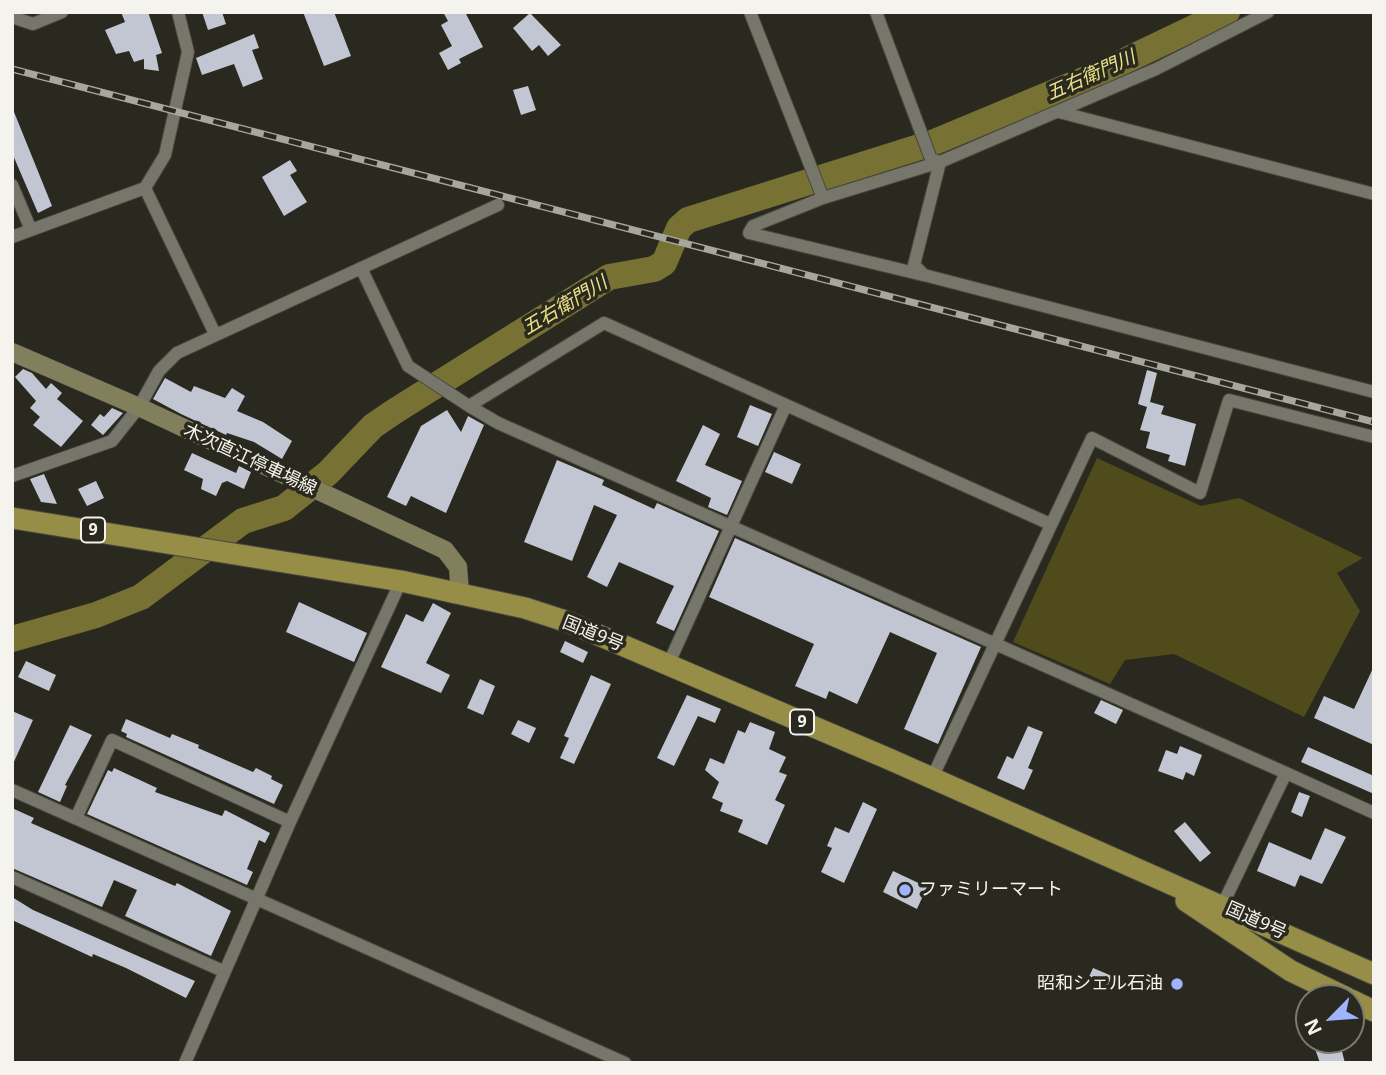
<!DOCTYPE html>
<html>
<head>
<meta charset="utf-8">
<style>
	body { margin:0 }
	#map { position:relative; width:1386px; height:1075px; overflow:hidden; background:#2a291f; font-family:"Noto Sans",sans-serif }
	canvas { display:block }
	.frame { position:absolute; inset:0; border:14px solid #f4f3ed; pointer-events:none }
	.north { position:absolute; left:1295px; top:984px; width:70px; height:70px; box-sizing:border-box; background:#2a291f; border:2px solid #7b7a71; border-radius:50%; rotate:245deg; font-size:19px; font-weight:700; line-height:28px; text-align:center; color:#f4f3ed }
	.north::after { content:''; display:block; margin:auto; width:24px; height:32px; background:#a0b3fd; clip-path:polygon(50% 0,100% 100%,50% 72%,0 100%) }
</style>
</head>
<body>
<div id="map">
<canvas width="1386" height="1075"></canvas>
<div class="frame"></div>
<div class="north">N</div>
</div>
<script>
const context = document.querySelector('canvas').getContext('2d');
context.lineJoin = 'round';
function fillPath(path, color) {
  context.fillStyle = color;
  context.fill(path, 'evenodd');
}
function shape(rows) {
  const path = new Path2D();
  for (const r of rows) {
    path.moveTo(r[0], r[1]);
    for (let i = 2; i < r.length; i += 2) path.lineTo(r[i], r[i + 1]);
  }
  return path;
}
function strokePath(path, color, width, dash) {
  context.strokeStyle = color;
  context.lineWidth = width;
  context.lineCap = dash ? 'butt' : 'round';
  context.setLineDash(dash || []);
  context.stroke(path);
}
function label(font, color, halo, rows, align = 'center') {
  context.font = font + ' "Noto Sans","Noto Sans JP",sans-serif';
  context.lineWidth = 7;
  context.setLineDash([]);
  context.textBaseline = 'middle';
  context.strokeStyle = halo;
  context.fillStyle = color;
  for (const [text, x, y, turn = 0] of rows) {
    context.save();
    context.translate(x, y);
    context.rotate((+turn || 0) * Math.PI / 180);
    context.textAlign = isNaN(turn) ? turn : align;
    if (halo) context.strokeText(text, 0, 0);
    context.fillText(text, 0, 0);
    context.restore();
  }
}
fillPath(shape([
	[1097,458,1201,506,1239,498,1363,558,1337,573,1360,611,1304,717,1174,654,1125,660,1110,684,1013,642]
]), '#504b1a');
strokePath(shape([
	[12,639,96,615,141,597,243,521,284,508,328,473,373,426,395,411,609,277,654,269,664,263,679,228,688,220,932,143,1093,76,1227,12]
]), '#787134', 26);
fillPath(shape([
	[121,12,148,12,162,53,156,55,159,71,144,69,144,59,134,62,129,51,116,54,105,30,125,22],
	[202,12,222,12,226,24,208,30],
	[303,12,334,12,351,56,324,66],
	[443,12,465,12,483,47,459,59,461,63,448,70,439,53,452,46,441,25,448,21],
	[530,13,561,45,548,56,539,45,532,51,513,28],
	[254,34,259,48,252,50,263,79,243,87,234,64,202,75,196,58],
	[528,86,536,110,521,115,513,90],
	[12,107,52,206,38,213,12,153],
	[290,160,297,171,290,175,307,202,284,216,262,177],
	[23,369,32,373,46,389,51,383,62,393,57,399,83,421,61,447,33,425,40,417,30,408,36,401,15,377],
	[1147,370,1157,373,1150,402,1164,406,1161,414,1196,424,1185,466,1168,461,1170,455,1146,448,1150,432,1140,430,1147,407,1138,404],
	[165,378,191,392,194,386,225,398,232,388,245,396,237,411,263,422,292,441,282,459,254,442,227,433,226,435,181,414,153,399],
	[750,405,772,414,758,446,737,437],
	[112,408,123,413,103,435,91,425,100,414,104,417],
	[447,410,461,432,468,416,484,425,446,513,411,496,406,506,387,497,421,426],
	[703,425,720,434,705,465,742,481,727,515,708,507,711,498,676,481],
	[774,452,801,464,792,484,765,472],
	[192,453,236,473,239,466,251,472,244,489,227,481,222,483,216,496,201,489,203,479,184,470],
	[557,460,604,480,602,485,654,509,657,503,719,531,674,631,656,623,674,586,619,562,607,587,587,577,617,515,594,505,572,561,524,542],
	[44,474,57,504,41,502,30,479],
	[96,481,104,498,87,506,78,489],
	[735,538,981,647,938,744,904,729,937,653,890,632,857,704,829,691,826,699,795,686,814,644,709,597],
	[299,602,367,633,354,662,286,632],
	[433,603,451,613,426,663,450,675,441,693,381,667,406,614,423,622],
	[565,641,588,652,583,663,560,652],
	[26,661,56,675,49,691,18,677],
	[1374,666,1374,745,1314,718,1324,696,1354,709],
	[591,675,611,684,574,764,560,758,569,738,564,736],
	[480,679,495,686,483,715,467,708],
	[687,695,721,709,715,723,698,716,674,766,657,758],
	[1101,700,1123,710,1116,724,1094,713],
	[12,711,33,720,12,766],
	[126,719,170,738,172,734,199,745,198,748,253,772,256,768,272,776,271,779,283,785,274,804,126,737,127,734,121,731],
	[518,720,536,728,529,743,511,734],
	[750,722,775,732,769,749,786,757,779,772,787,775,775,800,785,805,767,845,738,832,743,820,720,811,723,803,712,798,719,782,705,770,710,758,724,764,738,730,745,733],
	[70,725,92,735,65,785,67,786,60,802,38,792],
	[1028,726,1043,732,1028,768,1033,770,1024,790,997,778,1007,756,1013,759],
	[1180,746,1202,755,1194,776,1186,772,1183,780,1158,771,1166,750,1177,754],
	[1308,747,1374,776,1374,794,1301,762],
	[114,768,157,788,155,792,222,816,225,810,270,833,265,843,259,840,247,869,253,872,247,885,87,814,108,770,112,772],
	[1299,792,1310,796,1302,817,1291,812],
	[863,802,877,809,844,883,821,872,832,848,827,846,835,827,849,833],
	[12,808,34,818,31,823,175,886,177,883,231,911,211,956,125,916,137,890,114,880,102,907,12,868],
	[1185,822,1211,853,1200,862,1174,831],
	[1325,828,1346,837,1322,884,1300,875,1295,887,1257,871,1269,842,1311,860],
	[893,871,927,887,917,909,883,892],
	[12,897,33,910,195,981,186,998,126,968,93,954,92,957,12,920],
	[1093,968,1112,976,1107,987,1088,979],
	[1312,1040,1339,1040,1345,1063,1320,1063]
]), '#c2c5d2');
const minor = shape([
	[750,12,823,198,940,162,1156,69,1268,12],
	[876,12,931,159,940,162,914,265,924,275,1374,392],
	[12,17,33,24,62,12],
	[1059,112,1374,194],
	[12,185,31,230],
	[145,188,215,334],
	[823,198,753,226,749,233,923,275],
	[12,237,145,188,165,155,188,52,178,12],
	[361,268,408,366,469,406,604,323,1050,524],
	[469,406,498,423,1286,773],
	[12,476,112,441,139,407,159,371,177,353,498,205],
	[668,665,786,405],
	[932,778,1092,438,1200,493,1229,400,1374,437],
	[12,790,625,1063],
	[76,818,112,740,290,822,185,1063],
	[290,822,401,581],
	[12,877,223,971],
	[1222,906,1286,773,1374,813]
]);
const secondary = shape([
	[12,352,139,407,445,550,458,567,460,593]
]);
const trunk = shape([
	[12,518,401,581,525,608,568,622,889,759,1374,974],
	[1186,901,1291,971,1347,998],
	[1351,1000,1374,1011]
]);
strokePath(minor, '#48473f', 14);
strokePath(secondary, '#48473f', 19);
strokePath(trunk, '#48473f', 23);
strokePath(shape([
	[1153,12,1153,13]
]), '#76756c', 2.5, [5, 5]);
strokePath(minor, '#77766a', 12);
strokePath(secondary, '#827f5d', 18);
strokePath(trunk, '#968d47', 21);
const rail = shape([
	[12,69,1374,422]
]);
strokePath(rail, '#a8a79f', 7);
strokePath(rail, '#2a291f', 4.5, [13]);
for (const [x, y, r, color] of [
	[905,890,7,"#a0b3fd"],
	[1177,984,7,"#a0b3fd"]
]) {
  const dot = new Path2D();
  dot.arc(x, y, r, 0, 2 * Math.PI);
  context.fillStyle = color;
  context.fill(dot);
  strokePath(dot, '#2a291f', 2.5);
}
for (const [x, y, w] of [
	[93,530,24],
	[802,722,24]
]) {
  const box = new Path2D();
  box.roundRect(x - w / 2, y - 12.5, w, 25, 5);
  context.fillStyle = '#2a291f';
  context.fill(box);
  strokePath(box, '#f4f3ed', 2);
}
label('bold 16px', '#f4f3ed', null, [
	["9",93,530],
	["9",802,722]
]);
label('18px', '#f4f3ed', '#2a291f', [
	["木次直江停車場線",250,460,25],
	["国道9号",593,634,22],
	["国道9号",1256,921,24]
]);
label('18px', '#f4f3ed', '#2a291f', [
	["ファミリーマート",919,890],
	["昭和シェル石油",1163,984,"right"]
], 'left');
label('italic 19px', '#ebe186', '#2a291f', [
	["五右衛門川",1091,76,-24],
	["五右衛門川",565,306,-31]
]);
</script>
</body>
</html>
